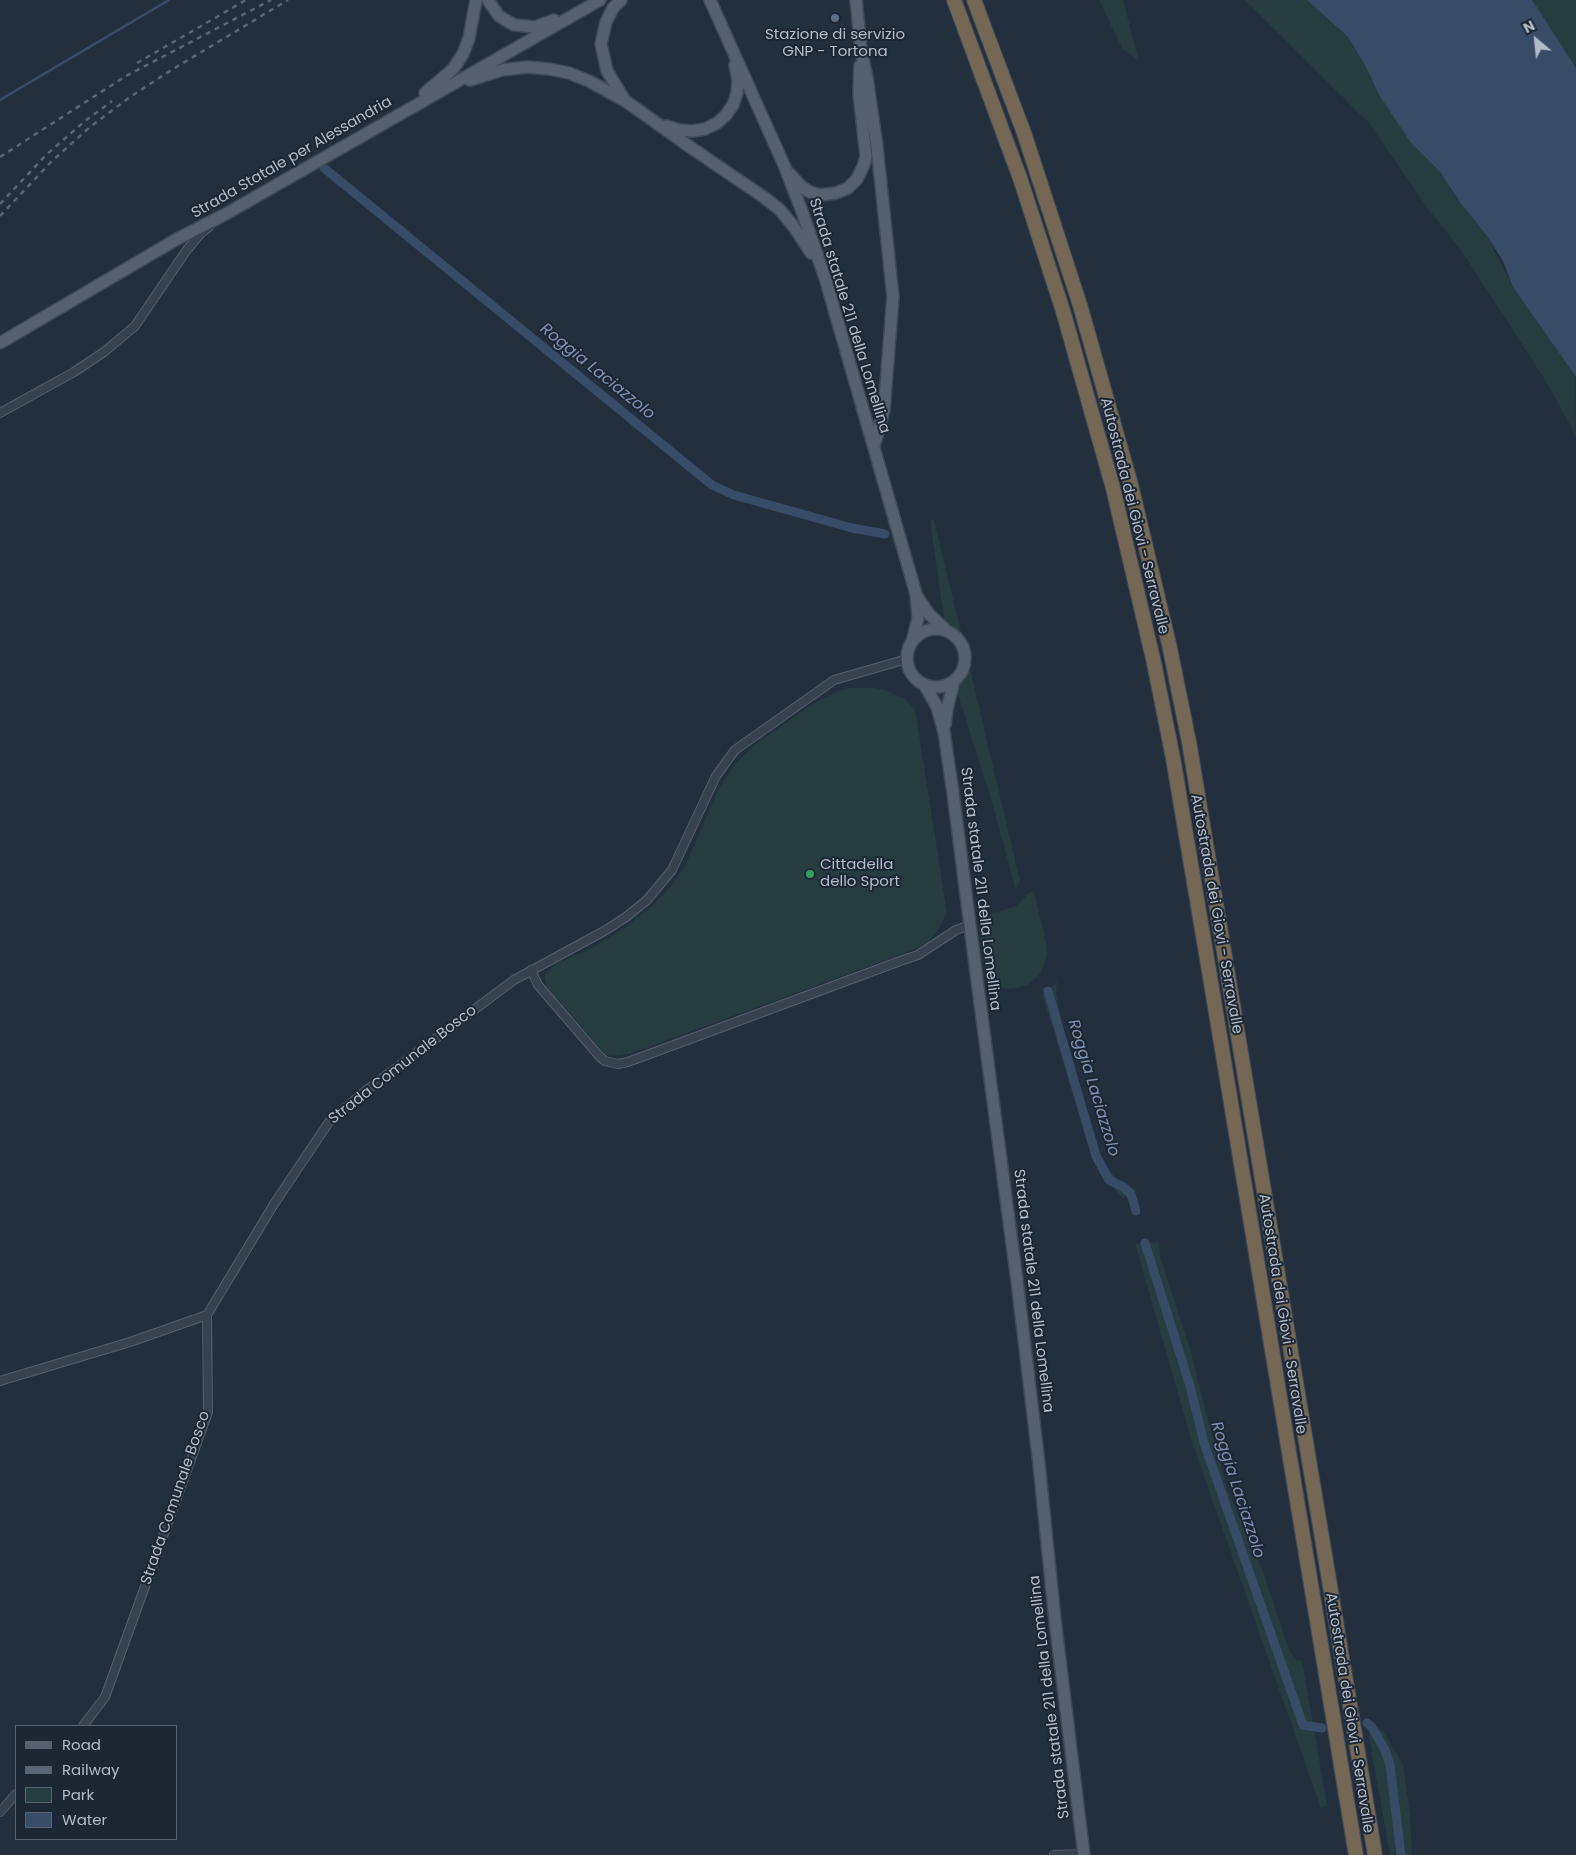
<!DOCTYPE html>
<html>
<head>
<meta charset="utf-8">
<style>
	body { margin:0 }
	#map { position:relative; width:1576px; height:1855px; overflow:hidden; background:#242f3e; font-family:Poppins,sans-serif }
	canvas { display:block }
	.legend { position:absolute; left:15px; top:1725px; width:162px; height:115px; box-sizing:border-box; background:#1d2633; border:1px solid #59626f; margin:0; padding:6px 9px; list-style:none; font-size:15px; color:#b4bcc9 }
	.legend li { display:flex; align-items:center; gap:10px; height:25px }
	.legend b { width:25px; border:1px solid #59626f }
	.north { position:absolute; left:1511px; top:15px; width:50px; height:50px; -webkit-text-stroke:4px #1d2633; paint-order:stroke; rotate:332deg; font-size:14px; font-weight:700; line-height:20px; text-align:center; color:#b4bcc9 }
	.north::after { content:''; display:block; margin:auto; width:18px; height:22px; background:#b4bcc9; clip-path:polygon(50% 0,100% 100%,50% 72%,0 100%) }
</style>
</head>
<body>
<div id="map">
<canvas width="1576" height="1855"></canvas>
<ul class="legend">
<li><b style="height:6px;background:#56606e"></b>Road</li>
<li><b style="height:6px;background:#5a6575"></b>Railway</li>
<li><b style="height:14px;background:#263c3f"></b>Park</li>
<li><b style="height:14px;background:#394c67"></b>Water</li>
</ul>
<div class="north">N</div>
</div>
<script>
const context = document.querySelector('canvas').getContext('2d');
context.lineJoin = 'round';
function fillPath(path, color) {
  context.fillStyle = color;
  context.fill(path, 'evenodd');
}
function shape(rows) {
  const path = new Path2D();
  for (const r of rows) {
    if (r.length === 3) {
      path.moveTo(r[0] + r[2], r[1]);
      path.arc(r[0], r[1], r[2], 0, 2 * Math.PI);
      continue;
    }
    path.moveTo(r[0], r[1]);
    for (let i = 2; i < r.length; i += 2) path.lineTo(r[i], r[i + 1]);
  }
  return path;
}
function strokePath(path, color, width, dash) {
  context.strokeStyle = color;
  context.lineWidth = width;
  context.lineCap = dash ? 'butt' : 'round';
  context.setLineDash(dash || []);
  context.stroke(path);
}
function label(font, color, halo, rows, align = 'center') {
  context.font = font + ' Poppins,sans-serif';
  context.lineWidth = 4;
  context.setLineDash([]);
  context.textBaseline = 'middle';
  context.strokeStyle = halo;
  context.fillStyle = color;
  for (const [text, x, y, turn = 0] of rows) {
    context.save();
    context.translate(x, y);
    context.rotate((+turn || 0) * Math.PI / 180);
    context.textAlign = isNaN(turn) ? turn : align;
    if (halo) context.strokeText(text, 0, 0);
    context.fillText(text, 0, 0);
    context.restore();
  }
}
fillPath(shape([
	[1099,0,1123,0,1139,62,1122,48],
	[1245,0,1307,0,1348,37,1366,67,1379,95,1411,143,1440,172,1462,205,1487,236,1513,287,1575,375,1576,436,1547,383,1461,250,1429,210,1368,122],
	[1532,0,1576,0,1576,68,1564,52],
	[934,519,961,633,959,634,945,626,930,521],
	[967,669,970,669,1020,881,1016,890,991,799,955,685],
	[850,688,875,688,885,690,905,699,915,709,947,913,936,933,927,943,905,953,629,1054,615,1056,606,1055,548,988,545,981,545,974,556,964,592,948,623,929,651,907,674,883,686,864,718,790,733,767,756,744,813,704,838,691],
	[1030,892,1034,892,1046,943,1047,953,1045,964,1039,975,1027,985,1011,989,997,988,990,984,985,977,978,925,987,915,1016,906],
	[1057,981,1056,994,1066,1043,1103,1161,1114,1176,1138,1191,1123,1198,1107,1182,1096,1165,1083,1128,1050,1020,1042,994,1050,989],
	[1159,1242,1160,1257,1191,1352,1204,1406,1227,1489,1264,1574,1289,1650,1296,1660,1302,1661,1327,1805,1321,1808,1193,1445,1135,1244],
	[1366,1719,1376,1725,1385,1734,1403,1765,1410,1815,1412,1855,1390,1855]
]), '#263c3f');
fillPath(shape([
	[1307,0,1532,0,1538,9,1576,68,1576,377,1513,287,1503,261,1487,236,1462,205,1440,172,1411,143,1379,95,1366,67,1348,37]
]), '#394c67');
strokePath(shape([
	[0,100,169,0]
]), '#394c67', 2.5);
strokePath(shape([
	[324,168,712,485,734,495,852,528,885,534],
	[1048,991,1096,1156,1109,1180,1123,1187,1131,1194,1136,1211],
	[1145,1243,1190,1386,1204,1443,1303,1725,1322,1728],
	[1367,1723,1371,1726,1385,1750,1390,1765,1401,1855]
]), '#394c67', 9);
const minor = shape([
	[0,413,74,372,104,352,135,326,186,251,201,233,209,227],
	[531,970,538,985,600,1057,605,1061,618,1064,628,1062,903,960,918,955,956,930,970,925],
	[0,1381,130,1342,207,1315],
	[83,1726,105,1697,208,1412,207,1315,274,1204,329,1122,364,1092,514,980,606,930,626,917,647,900,672,870,716,776,735,750,834,680,907,659],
	[0,1812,16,1794],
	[1054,1855,1084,1854]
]);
const primary = shape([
	[488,0,499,16,514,25,535,27,554,20],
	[621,0,613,8,606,22,601,44,607,71,624,99],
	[710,0,784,165,803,214,826,281,916,594,918,618,912,642],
	[856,0,861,50,867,78,877,147,893,297,884,410,874,446],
	[470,80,502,70,527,67,549,69,569,73,589,81,627,102,690,147,765,198,780,210,794,227,811,253],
	[425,93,453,69,463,54,469,38,476,0],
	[666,126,679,130,693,131,705,129,717,123,726,115,733,105,737,93,738,81,735,65],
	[790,174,802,187,810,192,820,195,836,193,848,188,857,179,863,167,866,157,859,93,860,66],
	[0,343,177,239,224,215,600,0],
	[916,595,929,614,946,630],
	[936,658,29],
	[924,684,937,707,944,732,953,793,977,980,1017,1281,1039,1464,1055,1620,1084,1855],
	[945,725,947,709,954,681]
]);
const motorway = shape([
	[954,0,1020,178,1063,311,1113,488,1154,663,1173,758,1209,971,1356,1855],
	[974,0,1024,133,1080,305,1131,485,1169,644,1189,742,1375,1855]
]);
strokePath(minor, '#565f6c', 10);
strokePath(primary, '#414a57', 14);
strokePath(motorway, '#434c59', 16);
strokePath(minor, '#38414e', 8);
strokePath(primary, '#56606e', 11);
strokePath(motorway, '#746855', 14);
strokePath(shape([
	[137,63,246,0],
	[0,157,126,76,271,0],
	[0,204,46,155,85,121,112,101],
	[0,216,52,161,90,127,130,97,173,69,288,0]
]), '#5a6575', 2.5, [5, 5]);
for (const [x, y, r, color] of [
	[835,18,5,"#5c6f8a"],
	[810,874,5,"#2e9e5b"]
]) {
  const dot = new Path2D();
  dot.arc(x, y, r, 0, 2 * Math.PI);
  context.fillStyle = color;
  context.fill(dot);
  strokePath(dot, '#1d2633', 2);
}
label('15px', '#b4bcc9', '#1d2633', [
	["Stazione di servizio",835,35],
	["GNP - Tortona",835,52],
	["Cittadella",820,865,"left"],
	["dello Sport",820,882,"left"]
]);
label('15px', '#b4bcc9', '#1d2633', [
	["Strada Statale per Alessandria",292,158,-30],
	["Strada statale 211 della Lomellina",849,316,73],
	["Autostrada dei Giovi - Serravalle",1134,516,76],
	["Strada statale 211 della Lomellina",980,889,83],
	["Autostrada dei Giovi - Serravalle",1216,914,80],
	["Strada Comunale Bosco",403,1065,-38],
	["Strada statale 211 della Lomellina",1033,1291,83],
	["Autostrada dei Giovi - Serravalle",1282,1314,81],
	["Strada Comunale Bosco",176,1498,-71],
	["Strada statale 211 della Lomellina",1050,1697,-97],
	["Autostrada dei Giovi - Serravalle",1349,1713,81]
]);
label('italic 16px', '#7c92b1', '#1d2633', [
	["Roggia Laciazzolo",597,372,39],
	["Roggia Laciazzolo",1093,1088,73],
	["Roggia Laciazzolo",1237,1490,72]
]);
</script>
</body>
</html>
